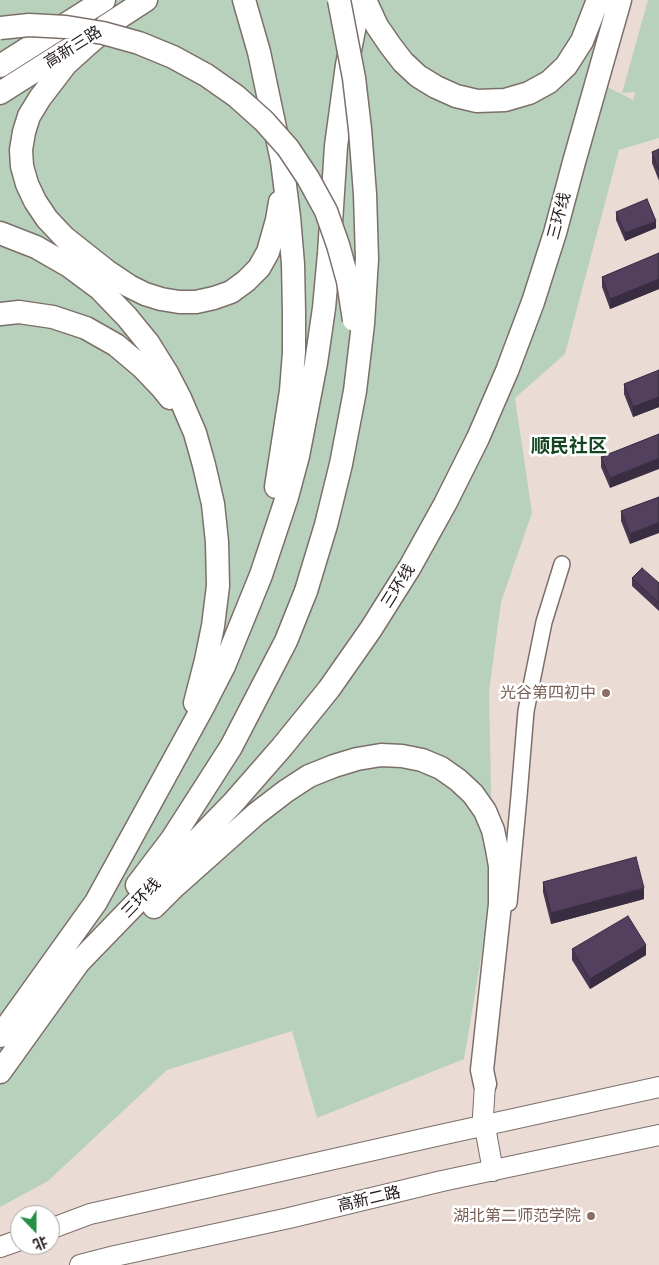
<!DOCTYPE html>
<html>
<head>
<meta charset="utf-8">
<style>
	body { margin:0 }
	#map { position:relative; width:659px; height:1265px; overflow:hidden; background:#eadbd4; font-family:"Golos Text","Noto Sans SC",sans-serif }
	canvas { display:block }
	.north { position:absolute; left:10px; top:1205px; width:50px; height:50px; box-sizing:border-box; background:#fff; border:1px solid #a7a4a3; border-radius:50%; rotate:158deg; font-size:14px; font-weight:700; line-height:20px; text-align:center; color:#221c1a }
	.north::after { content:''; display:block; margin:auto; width:18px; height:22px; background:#248f47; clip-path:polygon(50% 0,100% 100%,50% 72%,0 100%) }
</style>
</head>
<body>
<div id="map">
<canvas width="659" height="1265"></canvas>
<div class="north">北</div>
</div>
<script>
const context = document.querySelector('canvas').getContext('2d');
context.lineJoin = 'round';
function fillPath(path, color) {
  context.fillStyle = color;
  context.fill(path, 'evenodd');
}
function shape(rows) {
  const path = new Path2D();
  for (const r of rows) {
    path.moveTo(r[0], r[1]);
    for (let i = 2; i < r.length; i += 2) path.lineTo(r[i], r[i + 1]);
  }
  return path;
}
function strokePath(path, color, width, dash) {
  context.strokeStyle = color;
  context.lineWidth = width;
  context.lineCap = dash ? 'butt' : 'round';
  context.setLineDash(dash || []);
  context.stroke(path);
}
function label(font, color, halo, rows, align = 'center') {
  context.font = font + ' "Golos Text","Noto Sans SC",sans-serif';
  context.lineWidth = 5;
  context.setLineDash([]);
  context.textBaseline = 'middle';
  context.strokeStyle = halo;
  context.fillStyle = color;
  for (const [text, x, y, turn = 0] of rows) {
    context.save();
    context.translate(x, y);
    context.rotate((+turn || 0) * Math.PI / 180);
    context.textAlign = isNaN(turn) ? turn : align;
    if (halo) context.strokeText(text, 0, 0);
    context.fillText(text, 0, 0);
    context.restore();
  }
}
fillPath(shape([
	[0,0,609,0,586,76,633,100,635,92,622,93,648,0,659,0,659,138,619,150,565,354,515,398,532,513,501,602,489,691,493,887,464,1059,317,1118,292,1031,167,1070,48,1181,0,1207]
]), '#b8d1bd');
const minor = shape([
	[509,903,519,796,526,711,544,622,562,564]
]);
const major = shape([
	[485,1084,483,1116,493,1171],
	[50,1229,90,1214,436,1136,659,1087],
	[0,1247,20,1240],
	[80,1265,115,1256,289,1218,442,1181,659,1135]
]);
const highway = shape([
	[244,0,259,52,282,161,289,217,293,264,294,312,294,352,291,391,276,487],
	[365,0,377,26,390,45,403,62,418,76,436,87,456,96,477,101,505,100,529,93,549,82,566,66,582,41,598,0],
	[120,17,87,45,66,64,40,98,29,116,24,132,21,150,22,166,27,184,35,201,47,219,65,238,108,272,129,286,145,294,161,299,179,302,196,302,214,298,231,292,246,281,259,268,268,252,277,220,280,202],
	[106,26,146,0],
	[0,66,104,0],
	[0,93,71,48],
	[0,233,36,247,69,266,100,289,127,317,149,344,167,373,180,398,195,433,204,465,213,504,217,542,218,586,213,626,206,660,195,703],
	[0,314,19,312,53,317,86,328,116,345,142,367,162,388,170,398],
	[137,885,172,839,231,747,286,641,306,591],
	[154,907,174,887,256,814,286,791,309,776,334,766,357,759,381,755,402,756,422,760,441,768,458,780,473,794,485,811,493,830,497,849,500,866,500,904,482,1070,485,1084],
	[0,1036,96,902,203,707,224,666,261,575,287,497,298,456,316,363,324,308,329,254,336,146,347,65,360,0],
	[0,1072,79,962,233,803,282,747,329,689,371,629,410,567,445,504,478,438,507,371,533,302,555,233,574,162,620,0]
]);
strokePath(minor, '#7c6f69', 18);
strokePath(major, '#7c6f69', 22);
strokePath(highway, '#7c6f69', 25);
strokePath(minor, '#fff', 15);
strokePath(major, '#fff', 20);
strokePath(highway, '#fff', 22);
const highwayBridge = shape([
	[0,28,29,25,66,27,103,33,139,43,173,57,206,75,236,96,264,121,288,148,308,178,326,211,338,245,348,281,354,320],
	[306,591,326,525,341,464,355,391,363,324,367,259,365,194,360,129,354,78,339,0]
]);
strokePath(highwayBridge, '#7c6f69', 25, []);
strokePath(highwayBridge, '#fff', 22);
fillPath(shape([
	[659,149,659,181,652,163,652,152],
	[616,212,656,228,625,241,616,220],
	[659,253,659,289,610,309,602,287,602,277],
	[659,370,659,407,633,417,624,394,624,384],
	[659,434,610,488,601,467,601,457],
	[659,497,630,544,621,521,621,511],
	[632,578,659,583,659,611,632,586],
	[543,882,644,899,551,924,543,892],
	[572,949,646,955,590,989,572,960]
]), '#473751');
fillPath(shape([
	[656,221,656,228,625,241,625,233],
	[659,279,659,289,610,309,610,299],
	[659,397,659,407,633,417,633,407],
	[659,458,659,469,610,488,610,478],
	[659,522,659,533,630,544,630,534],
	[644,888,644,899,551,924,551,913],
	[646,945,646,955,590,989,590,979]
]), '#392d42');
const building = shape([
	[659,149,659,171,652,152,659,149],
	[647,199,656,221,625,233,616,212,647,199],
	[659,253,659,279,610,299,602,277,659,253],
	[659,370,659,397,633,407,624,384,659,370],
	[659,434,659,458,610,478,601,457,659,434],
	[659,497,659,522,630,534,621,511,659,497],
	[642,568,659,583,659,603,632,578,642,568],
	[636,857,644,888,551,913,543,882,636,857],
	[628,916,646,945,590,979,572,949,628,916]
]);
fillPath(building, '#52405e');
strokePath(building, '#392d42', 1);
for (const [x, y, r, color] of [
	[606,693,5,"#8d6e63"],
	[591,1216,5,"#8d6e63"]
]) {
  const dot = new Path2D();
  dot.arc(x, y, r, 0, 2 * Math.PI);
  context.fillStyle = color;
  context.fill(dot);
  strokePath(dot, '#fff', 2);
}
label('16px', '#221c1a', '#fff', [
	["高新三路",73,47,-32],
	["三环线",559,216,-75],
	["三环线",398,586,-58],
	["三环线",141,898,-46],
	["高新二路",369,1199,-13]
]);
label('16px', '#785e54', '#fff', [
	["光谷第四初中",596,693],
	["湖北第二师范学院",581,1216]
], 'right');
label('bold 19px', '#144522', '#fff', [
	["顺民社区",569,446]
]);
</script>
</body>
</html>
